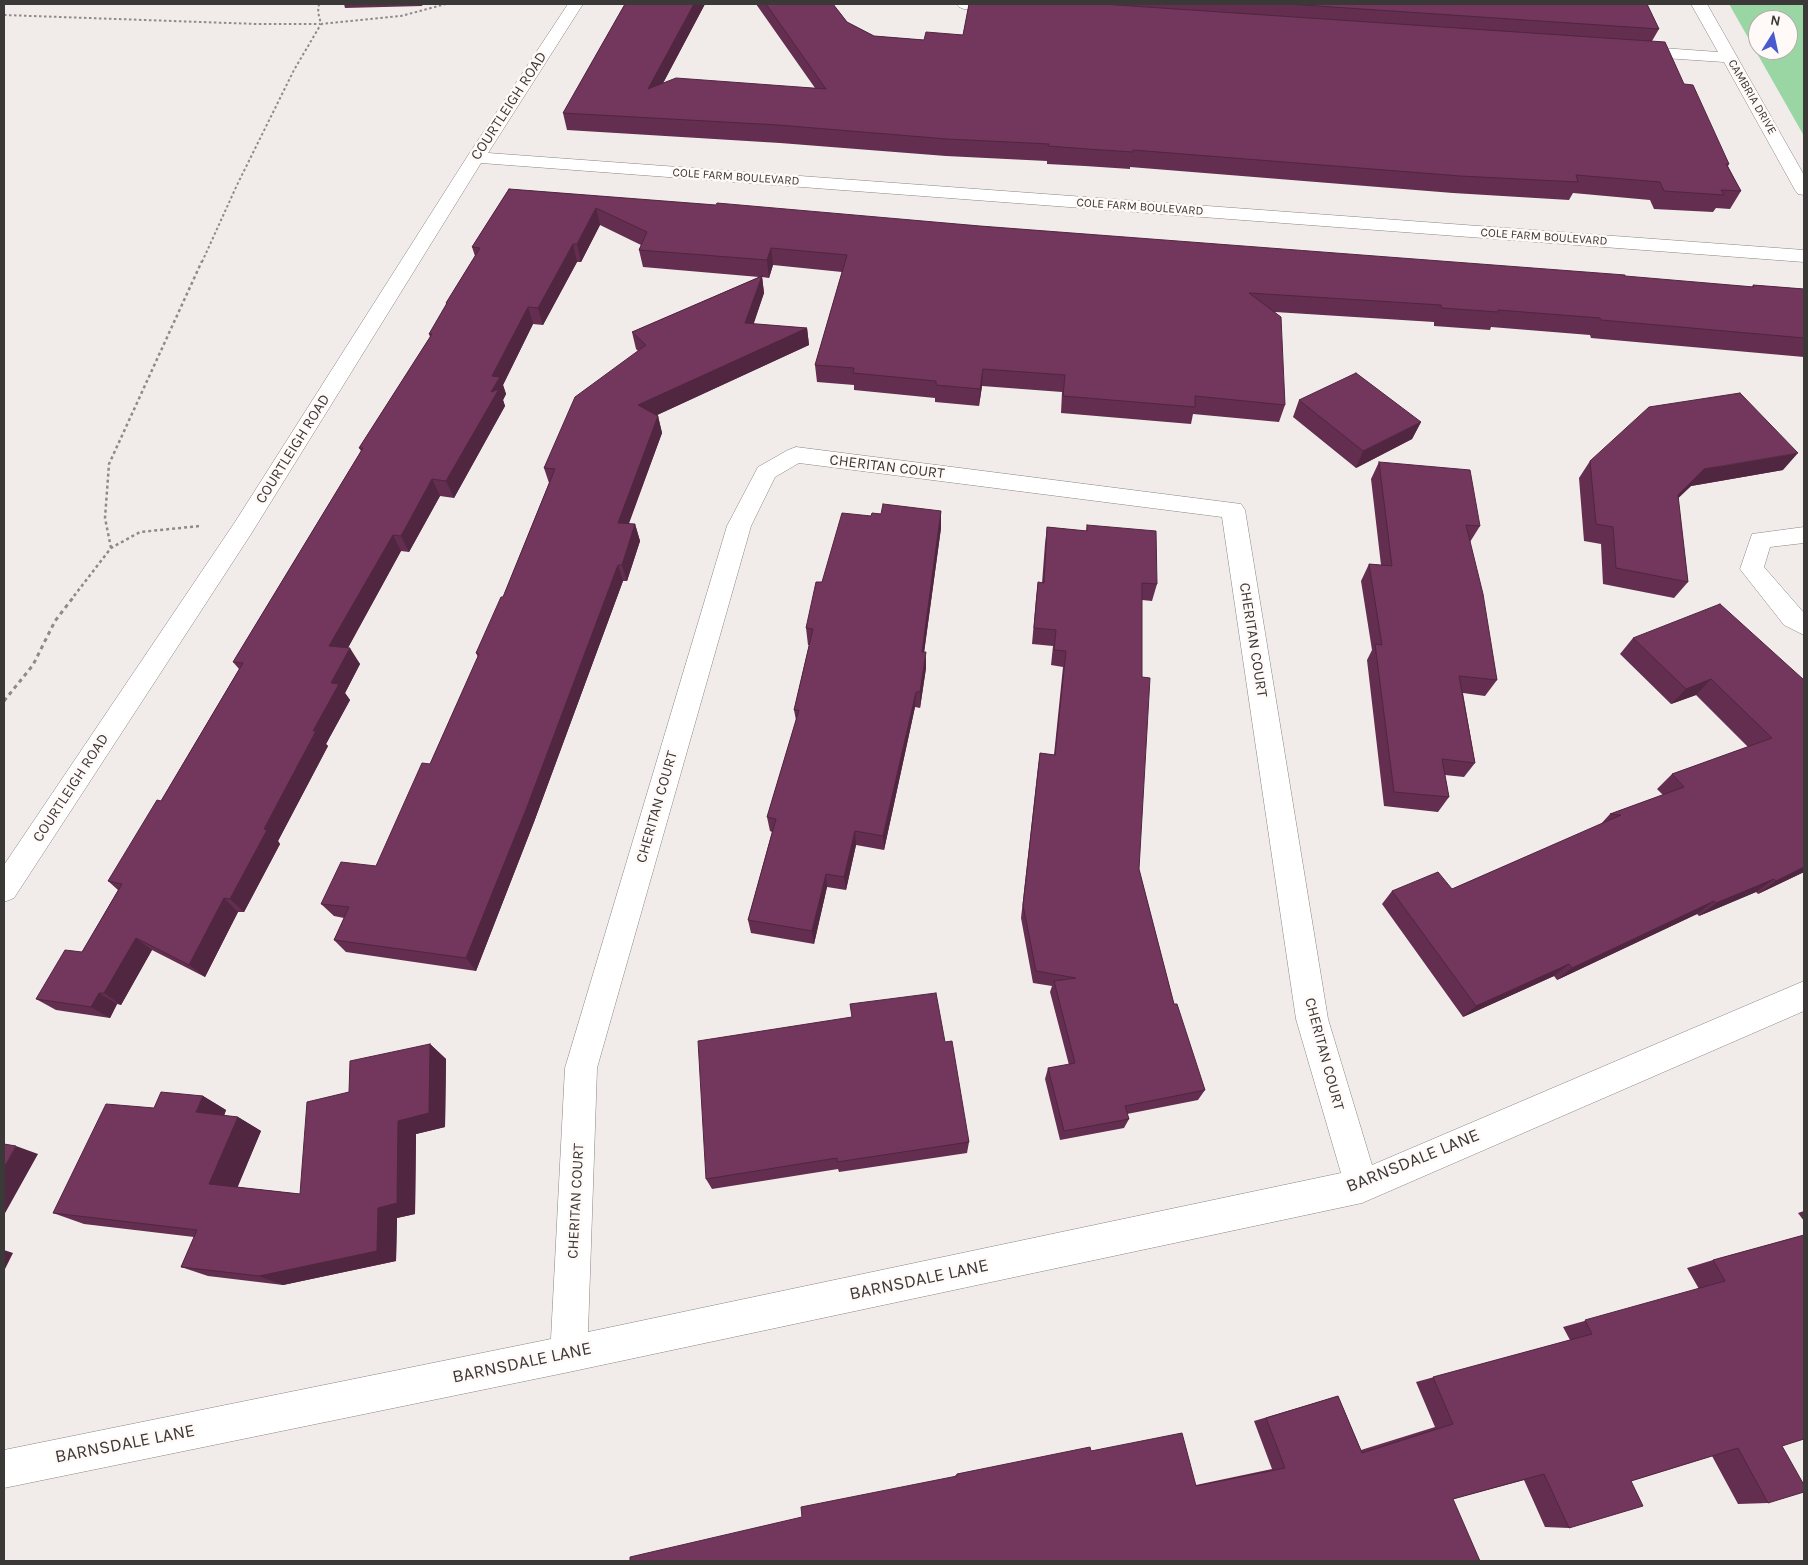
<!DOCTYPE html>
<html>
<head>
<meta charset="utf-8">
<style>
	body { margin:0 }
	#map { position:relative; width:1808px; height:1565px; overflow:hidden; background:#f1ecea; font-family:Karla,sans-serif }
	canvas { display:block }
	.frame { position:absolute; inset:0; border:5px solid #3b3938; pointer-events:none }
	.north { position:absolute; left:1748px; top:10px; width:50px; height:50px; box-sizing:border-box; background:#fff9f7; border:1px solid #b1acab; border-radius:50%; rotate:10deg; font-size:14px; font-weight:700; line-height:20px; text-align:center; color:#3b3938 }
	.north::after { content:''; display:block; margin:auto; width:18px; height:22px; background:#485ace; clip-path:polygon(50% 0,100% 100%,50% 72%,0 100%) }
</style>
</head>
<body>
<div id="map">
<canvas width="1808" height="1565"></canvas>
<div class="frame"></div>
<div class="north">N</div>
</div>
<script>
const context = document.querySelector('canvas').getContext('2d');
context.lineJoin = 'round';
function fillPath(path, color) {
  context.fillStyle = color;
  context.fill(path, 'evenodd');
}
function shape(rows) {
  const path = new Path2D();
  for (const r of rows) {
    path.moveTo(r[0], r[1]);
    for (let i = 2; i < r.length; i += 2) path.lineTo(r[i], r[i + 1]);
  }
  return path;
}
function strokePath(path, color, width, dash) {
  context.strokeStyle = color;
  context.lineWidth = width;
  context.lineCap = dash ? 'butt' : 'round';
  context.setLineDash(dash || []);
  context.stroke(path);
}
function label(font, color, halo, rows, align = 'center') {
  context.font = font + ' Karla,sans-serif';
  context.lineWidth = 5;
  context.setLineDash([]);
  context.textBaseline = 'middle';
  context.strokeStyle = halo;
  context.fillStyle = color;
  for (const [text, x, y, turn = 0] of rows) {
    context.save();
    context.translate(x, y);
    context.rotate((+turn || 0) * Math.PI / 180);
    context.textAlign = isNaN(turn) ? turn : align;
    if (halo) context.strokeText(text, 0, 0);
    context.fillText(text, 0, 0);
    context.restore();
  }
}
fillPath(shape([
	[1729,4,1804,4,1804,136],
	[1758,20,1788,20,1788,50,1758,50]
]), '#99d6a4');
const minor = shape([
	[568,4,583,4,488,153,1804,250,1804,262,481,163,251,534,14,898,4,902,4,865,235,522,467,157,568,4],
	[956,4,1010,4,1013,7,1010,10,1005,12,964,9,959,7,956,4],
	[1691,4,1707,4,1804,175,1804,195,1798,194,1795,190,1724,62,1634,56,1628,54,1626,51,1628,48,1634,46,1718,52,1691,4],
	[796,447,1241,504,1245,510,1328,1019,1372,1165,1804,981,1804,1011,1362,1203,569,1372,4,1488,4,1450,551,1339,565,1068,727,526,758,467,788,450,796,447],
	[799,463,1222,517,1296,1019,1341,1173,588,1332,597,1068,751,526,775,477,799,463],
	[1804,527,1804,543,1770,547,1764,567,1804,613,1804,635,1784,625,1740,569,1752,534,1804,527]
]);
strokePath(minor, '#8a8583', 1);
strokePath(shape([
	[319,4,318,12,321,24,401,16,446,4],
	[4,15,257,24,320,24],
	[202,262,237,185,294,70,321,24]
]), '#8d8a88', 2, [2.5, 2.5]);
strokePath(shape([
	[111,548,105,518,109,464,202,261],
	[74,596,111,548,140,532,200,526]
]), '#8d8a88', 2.5, [3, 3]);
strokePath(shape([
	[4,701,33,665,55,621,75,595]
]), '#8d8a88', 3, [4, 4]);
fillPath(minor, '#fff');
fillPath(shape([
	[344,4,423,4,422,6,345,8],
	[625,4,705,4,663,83,815,88,756,4,833,4,847,22,874,36,924,40,963,35,969,4,1647,4,1659,29,1652,41,1684,84,1729,164,1728,166,1741,191,1730,209,1716,208,1713,212,1654,209,1650,200,1573,193,1569,200,1453,193,1130,167,1130,169,1085,166,1047,164,1047,161,946,156,780,143,567,130,563,113],
	[509,189,1752,287,1753,285,1804,289,1804,357,1591,338,1590,335,1491,327,1490,330,1434,326,1434,322,1275,312,1285,405,1279,422,1193,414,1191,424,1061,413,1062,392,982,386,979,406,935,402,935,398,854,390,854,385,817,382,815,365,842,272,773,265,769,278,762,277,764,293,753,324,807,328,809,345,657,415,658,416,662,433,628,524,635,524,640,541,627,581,623,581,534,822,476,971,346,952,334,940,344,918,334,916,321,904,376,866,430,764,478,657,476,653,503,597,549,483,544,468,638,351,636,349,632,332,759,277,643,267,639,250,641,245,600,225,581,262,577,262,543,325,533,324,503,385,506,394,503,400,505,406,454,498,440,496,409,552,401,551,348,648,360,664,345,693,350,700,326,744,328,746,278,841,280,844,244,912,238,912,205,977,152,950,121,1005,117,1004,110,1018,56,1010,36,999,82,952,118,890,108,881,161,801,239,669,233,662,361,451,359,448,430,337,429,334,446,305,446,303,475,256,472,247],
	[1299,400,1421,422,1412,439,1356,468,1293,417],
	[1590,461,1783,470,1691,486,1678,498,1688,582,1674,598,1603,584,1601,544,1584,541,1579,478],
	[1379,462,1480,526,1470,542,1497,680,1485,696,1463,693,1475,763,1464,777,1445,775,1449,797,1438,812,1384,806,1367,660,1372,650,1361,581,1369,564,1381,565,1371,479],
	[941,511,941,528,924,652,926,668,920,708,915,707,884,850,856,845,846,890,827,887,814,944,751,933,748,920,772,832,770,831,767,817,796,720,794,710,809,645,808,645,806,628,822,582,871,516,881,514],
	[1087,525,1157,584,1152,601,1142,600,1139,869,1174,1004,1205,1090,1198,1100,1127,1114,1129,1119,1124,1128,1060,1140,1045,1079,1048,1068,1069,1065,1050,992,1052,986,1033,983,1021,918,1038,768,1040,753,1054,755,1063,667,1051,665,1053,646,1032,644,1036,599,1038,582,1042,583,1045,544,1047,527,1086,531],
	[1633,638,1804,680,1804,872,1758,894,1756,892,1699,916,1697,914,1557,980,1554,976,1463,1017,1382,904,1392,891,1452,889,1600,825,1610,814,1663,795,1657,789,1672,774,1748,747,1696,695,1671,704,1620,654],
	[945,1042,969,1142,967,1153,839,1172,838,1169,712,1189,706,1179],
	[430,1044,446,1059,445,1127,416,1134,415,1214,397,1218,396,1261,283,1285,208,1276,181,1267,194,1237,84,1224,53,1213,154,1108,203,1096,226,1110,224,1116,238,1117,261,1131,237,1187,300,1194,349,1092],
	[1804,1211,1804,1221,1798,1213],
	[1804,1235,1782,1446,1768,1503,1738,1504,1712,1456,1631,1481,1569,1528,1545,1527,1524,1480,1453,1499,802,1517,955,1477,955,1476,957,1474,1091,1451,1196,1485,1272,1469,1254,1421,1338,1396,1361,1450,1435,1427,1416,1382,1570,1340,1563,1327,1699,1289,1687,1268,1713,1260]
]), '#632e4f');
fillPath(shape([
	[694,4,705,4,651,106,648,89],
	[596,208,600,225,581,262,577,244],
	[573,244,577,262,543,325,538,308],
	[771,248,773,265,769,278,767,260],
	[762,276,764,293,748,341,745,323],
	[528,307,533,324,503,385,506,394,503,400,505,406,454,498,446,481,491,392,492,376],
	[807,328,809,345,642,422,638,405],
	[983,369,982,386,979,406,980,389],
	[658,416,662,433,623,540,618,523],
	[1421,422,1412,439,1356,468,1363,451],
	[1798,453,1783,470,1691,486,1665,511,1678,495,1704,469],
	[432,479,440,496,409,552,401,536],
	[941,511,941,528,922,668,922,652],
	[635,524,640,541,627,581,622,565],
	[393,535,401,551,340,662,329,646],
	[618,565,623,581,534,822,476,971,466,958],
	[350,648,360,664,345,693,350,700,326,744,328,746,278,841,280,844,244,912,230,899,313,731,331,683],
	[926,652,926,668,920,708,920,692],
	[1711,679,1696,695,1671,704,1686,689],
	[916,692,915,707,884,850,883,836],
	[855,831,856,845,846,890,844,877],
	[1804,867,1804,872,1758,894,1776,881],
	[826,874,827,887,814,944,812,931],
	[1774,879,1756,892,1699,916,1716,903],
	[224,898,238,912,205,977,189,965],
	[1714,901,1697,914,1557,980,1572,968],
	[136,938,152,950,121,1005,104,993],
	[1569,964,1554,976,1463,1017,1476,1006],
	[99,993,117,1004,110,1018,91,1007],
	[430,1044,446,1059,445,1127,416,1134,415,1214,397,1218,396,1261,283,1285,259,1276,378,1208,398,1121],
	[203,1096,226,1110,220,1126,196,1112],
	[238,1117,261,1131,234,1196,209,1184],
	[16,1146,38,1154,4,1215,4,1167],
	[4,1250,13,1253,4,1271]
]), '#502640');
const building = shape([
	[625,4,694,4,648,89,676,78,826,89,766,4,833,4,847,22,874,36,924,40,926,32,963,35,969,4,1102,4,1665,42,1684,84,1693,85,1729,164,1726,164,1741,191,1721,190,1724,195,1664,191,1660,182,1576,175,1578,182,1460,176,1133,150,1133,152,1087,149,1048,146,1049,144,947,139,778,125,563,113,625,4],
	[1288,4,1647,4,1659,29,1288,4],
	[509,189,716,205,717,203,980,226,1625,275,1625,276,1754,287,1753,285,1804,289,1804,338,1601,320,1600,318,1498,310,1498,312,1442,308,1441,305,1249,293,1281,317,1285,405,1195,396,1195,407,1063,396,1065,375,983,369,980,389,936,385,936,381,853,373,854,368,815,365,847,255,771,248,767,260,639,250,647,232,596,208,577,244,573,244,538,308,528,307,492,376,500,377,491,392,499,389,446,481,432,479,401,536,393,535,329,646,350,648,331,683,339,684,313,731,316,731,264,829,267,830,230,899,224,898,189,965,136,938,104,993,99,993,91,1007,36,999,65,950,82,952,122,884,108,881,157,800,161,801,243,663,233,662,363,448,359,448,432,334,429,334,447,303,446,303,480,248,472,247,509,189],
	[762,276,745,323,807,328,638,405,658,416,618,523,635,524,622,565,618,565,527,807,466,958,334,940,349,907,321,904,341,862,376,866,422,763,430,764,479,654,476,653,501,597,503,597,555,469,544,468,575,397,646,345,632,332,762,276],
	[1356,373,1421,422,1363,451,1299,400,1356,373],
	[1740,393,1798,453,1704,469,1678,495,1688,582,1616,568,1613,527,1596,524,1590,461,1649,407,1740,393],
	[1379,462,1470,470,1480,526,1466,525,1483,594,1497,680,1459,676,1475,763,1442,759,1449,797,1394,792,1375,644,1382,645,1369,564,1392,566,1379,462],
	[883,504,941,511,922,652,926,652,920,692,916,692,883,836,855,831,844,877,826,874,812,931,748,920,776,819,767,817,799,710,794,710,813,629,806,628,816,582,822,582,842,513,871,516,872,513,881,514,883,504],
	[1087,525,1156,531,1157,584,1142,583,1142,677,1150,678,1139,869,1174,1004,1177,1004,1205,1090,1125,1106,1129,1119,1064,1131,1048,1068,1075,1063,1054,981,1076,978,1036,971,1023,905,1040,753,1055,755,1066,651,1054,650,1056,630,1034,628,1038,582,1044,583,1047,527,1087,531,1087,525],
	[1720,604,1804,680,1804,867,1776,881,1774,879,1716,903,1714,901,1572,968,1569,964,1476,1006,1392,891,1438,872,1452,889,1621,815,1610,814,1684,787,1672,774,1772,738,1711,679,1686,689,1633,638,1720,604],
	[936,993,945,1042,952,1041,969,1142,837,1162,837,1158,706,1179,698,1041,852,1017,850,1004,936,993],
	[430,1044,429,1113,398,1121,397,1203,378,1208,377,1251,259,1276,181,1267,197,1230,53,1213,106,1104,154,1108,161,1092,203,1096,196,1112,238,1117,209,1184,300,1194,307,1102,349,1092,350,1061,430,1044],
	[4,1144,16,1146,4,1167,4,1144],
	[1804,1235,1804,1439,1782,1446,1804,1485,1804,1492,1768,1503,1738,1448,1631,1481,1643,1506,1569,1528,1544,1474,1453,1499,1480,1561,630,1561,630,1557,802,1517,801,1507,957,1476,957,1474,1090,1447,1091,1451,1182,1433,1196,1486,1285,1468,1266,1418,1338,1396,1362,1453,1453,1424,1433,1377,1592,1334,1585,1320,1725,1281,1713,1260,1804,1235]
]);
fillPath(building, '#73365c');
strokePath(building, '#502640', 1);
label('12px', '#3b3938', '#fff9f7', [
	["CAMBRIA DRIVE",1752,97,60],
	["COLE FARM BOULEVARD",736,177,4],
	["COLE FARM BOULEVARD",1140,207,4],
	["COLE FARM BOULEVARD",1544,237,4]
]);
label('15px', '#3b3938', '#fff9f7', [
	["COURTLEIGH ROAD",509,106,-57],
	["COURTLEIGH ROAD",293,449,-58],
	["CHERITAN COURT",887,467,7],
	["CHERITAN COURT",1253,640,81],
	["COURTLEIGH ROAD",71,788,-57],
	["CHERITAN COURT",657,807,-74],
	["CHERITAN COURT",1324,1054,75],
	["CHERITAN COURT",576,1201,-87]
]);
label('18px', '#3b3938', '#fff9f7', [
	["BARNSDALE LANE",1413,1161,-22],
	["BARNSDALE LANE",919,1280,-12],
	["BARNSDALE LANE",522,1363,-12],
	["BARNSDALE LANE",125,1444,-11]
]);
</script>
</body>
</html>
